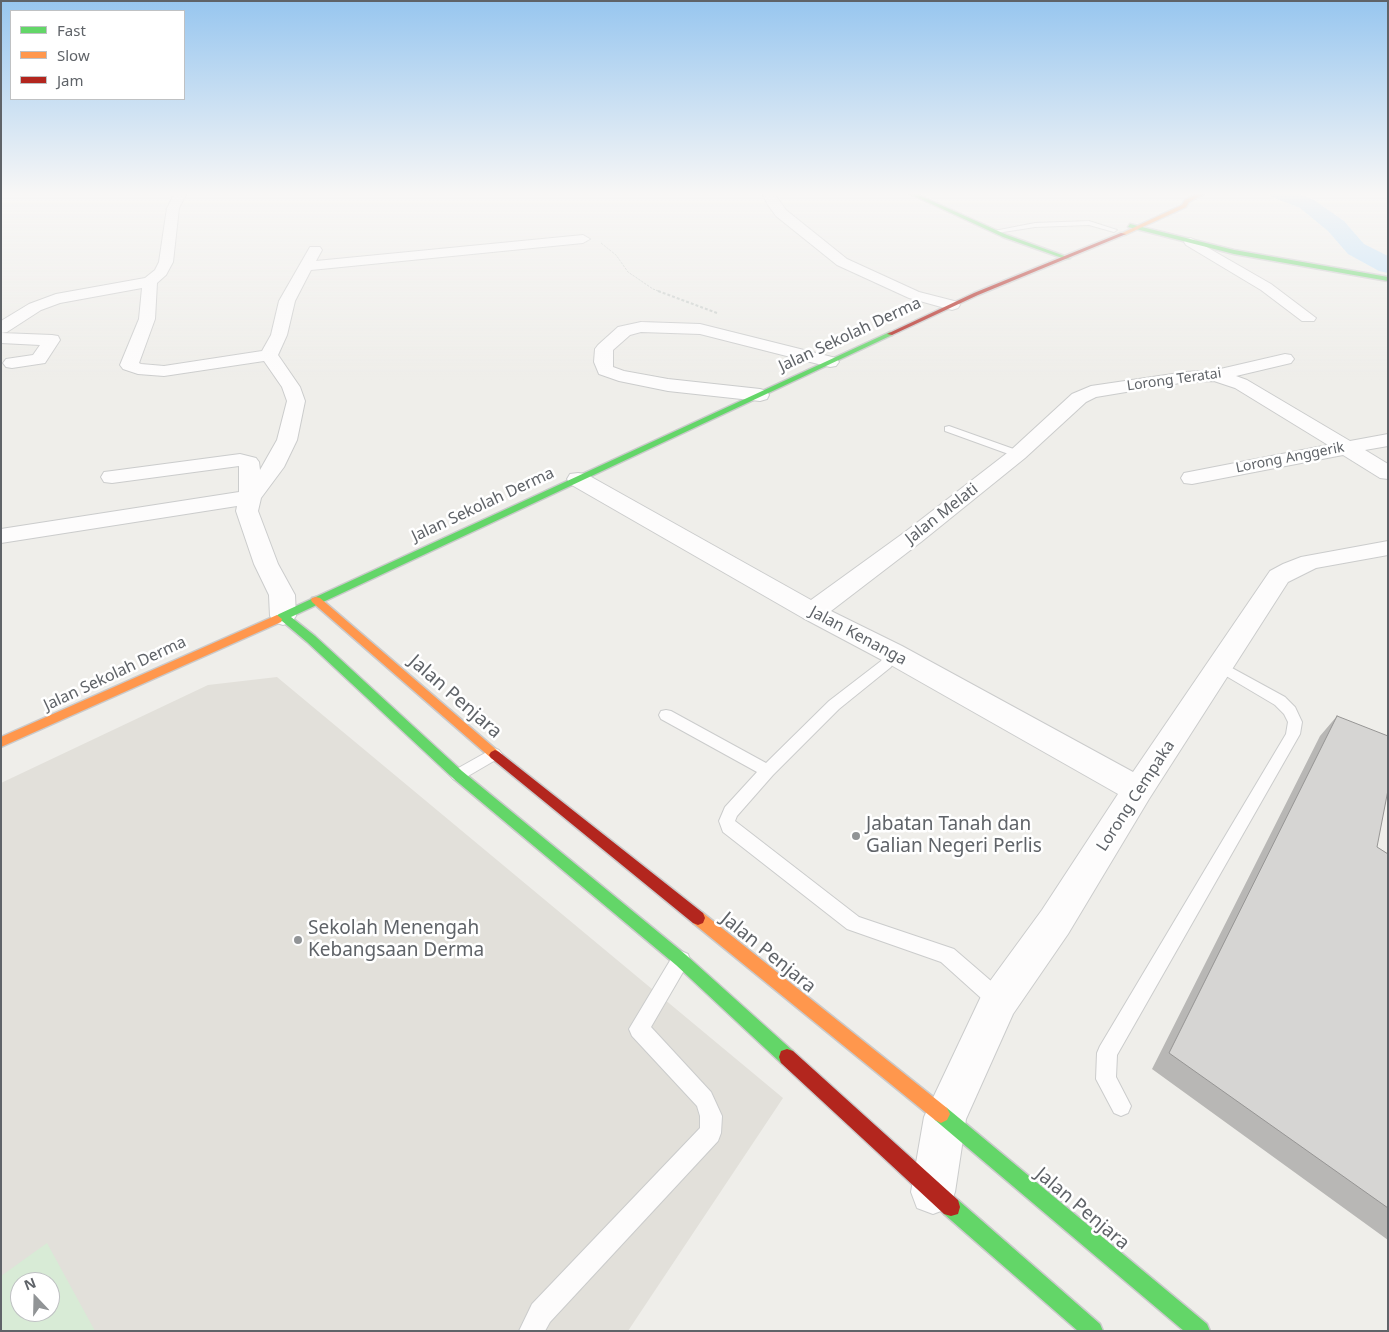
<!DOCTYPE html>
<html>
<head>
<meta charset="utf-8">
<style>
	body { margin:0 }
	#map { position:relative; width:1389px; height:1332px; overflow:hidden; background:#efeeea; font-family:"Noto Sans",sans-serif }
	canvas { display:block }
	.frame { position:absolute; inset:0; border:2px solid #5f6368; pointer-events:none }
	.legend { position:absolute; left:10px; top:10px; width:175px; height:90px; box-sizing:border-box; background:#fff; border:1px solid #bfc1c3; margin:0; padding:6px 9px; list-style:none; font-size:15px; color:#5f6368 }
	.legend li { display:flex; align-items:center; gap:10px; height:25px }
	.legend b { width:25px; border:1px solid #bfc1c3 }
	.north { position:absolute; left:10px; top:1272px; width:50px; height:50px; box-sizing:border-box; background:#fff; border:1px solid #bfc1c3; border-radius:50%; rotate:339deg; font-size:14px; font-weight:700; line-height:20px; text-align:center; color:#5f6368 }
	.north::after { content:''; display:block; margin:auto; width:18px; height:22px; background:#919496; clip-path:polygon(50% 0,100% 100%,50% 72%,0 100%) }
</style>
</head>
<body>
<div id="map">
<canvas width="1389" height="1332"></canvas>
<div class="frame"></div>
<ul class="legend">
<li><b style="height:6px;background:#63d668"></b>Fast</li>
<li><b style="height:6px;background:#ff974d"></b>Slow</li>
<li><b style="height:6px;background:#b3261e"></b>Jam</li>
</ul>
<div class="north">N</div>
</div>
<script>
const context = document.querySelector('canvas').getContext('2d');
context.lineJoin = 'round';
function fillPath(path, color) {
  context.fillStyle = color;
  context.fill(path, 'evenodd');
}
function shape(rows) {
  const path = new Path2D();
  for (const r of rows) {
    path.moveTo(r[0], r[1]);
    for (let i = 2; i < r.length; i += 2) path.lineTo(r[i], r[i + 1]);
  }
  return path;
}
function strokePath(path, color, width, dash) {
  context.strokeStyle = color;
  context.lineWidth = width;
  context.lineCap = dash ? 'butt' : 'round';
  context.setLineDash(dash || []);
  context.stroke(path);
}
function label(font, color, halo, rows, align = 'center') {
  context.font = font + ' "Noto Sans",sans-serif';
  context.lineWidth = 5;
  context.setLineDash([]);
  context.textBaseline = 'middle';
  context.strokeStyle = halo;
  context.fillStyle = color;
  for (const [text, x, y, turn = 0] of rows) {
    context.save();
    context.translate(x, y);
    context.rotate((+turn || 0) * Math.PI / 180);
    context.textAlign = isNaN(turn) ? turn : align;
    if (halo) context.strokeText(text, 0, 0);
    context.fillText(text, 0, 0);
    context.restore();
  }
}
fillPath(shape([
	[277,677,783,1098,628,1331,1,1331,1,783,208,685],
	[20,1282,50,1282,50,1312,20,1312]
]), '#e2e0da');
fillPath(shape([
	[47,1243,95,1331,1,1331,1,1276],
	[20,1282,50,1282,50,1312,20,1312]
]), '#d8ebd6');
fillPath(shape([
	[1269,193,1298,193,1314,200,1344,221,1364,244,1388,256,1388,273,1379,271,1348,254,1328,231,1300,208,1272,197,1269,193]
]), '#bfe0f9');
const lane = shape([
	[1089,221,1117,230,1114,232,1089,225,1035,227,997,233,994,231,1035,223,1089,221],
	[949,426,1022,452,1023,454,1018,457,1014,456,945,431,945,427,949,426],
	[892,648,897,650,899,653,891,667,839,709,773,775,737,816,735,821,859,917,954,949,1005,993,1008,1000,1005,1007,998,1009,991,1007,941,962,847,929,723,832,719,821,725,807,757,772,661,719,659,715,661,711,666,710,671,711,766,763,829,701,881,661,887,650,892,648],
	[1221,662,1285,697,1295,707,1302,722,1300,734,1117,1055,1116,1077,1131,1106,1128,1113,1121,1116,1114,1113,1096,1079,1097,1053,1100,1046,1286,734,1288,722,1284,714,1275,705,1216,670,1214,667,1216,664,1221,662],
	[494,748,499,750,502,754,499,758,463,779,458,781,453,779,450,775,453,771,494,748],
	[681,951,688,954,690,960,651,1027,711,1092,722,1116,721,1133,718,1141,550,1322,545,1331,519,1331,532,1304,700,1128,700,1116,697,1106,632,1036,629,1029,674,954,681,951]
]);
const street = shape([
	[175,193,187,193,179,208,173,262,166,275,157,283,155,319,139,363,141,364,164,366,262,351,271,335,279,301,310,247,320,247,322,250,316,261,583,235,590,239,583,243,311,270,295,301,287,335,278,355,300,387,305,401,297,440,284,467,261,498,258,511,278,564,295,595,296,616,292,622,283,625,274,622,270,616,269,595,254,564,236,511,237,506,1,543,1,529,239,492,239,466,112,483,104,482,101,477,104,472,112,471,240,454,256,458,259,462,260,470,277,440,287,401,282,387,264,361,164,376,138,374,123,369,120,365,139,319,142,288,60,303,41,310,7,332,1,333,1,321,29,304,56,294,145,278,155,270,159,262,167,208,175,193],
	[762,193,774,193,786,210,847,259,919,292,958,302,960,305,958,308,952,310,909,298,837,265,776,216,768,205,762,193],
	[1191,238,1271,284,1316,318,1314,321,1302,321,1261,290,1186,245,1184,242,1186,239,1191,238],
	[641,322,700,324,836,358,839,362,836,366,830,367,700,334,641,332,630,335,613,350,613,367,624,371,668,379,760,389,767,391,769,395,767,399,760,401,668,391,619,381,599,374,594,362,595,349,598,345,618,327,641,322],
	[1,333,52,335,58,336,60,340,45,363,12,368,6,367,3,363,6,359,33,355,40,345,1,343,1,333],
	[1285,354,1291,355,1294,359,1291,363,1236,376,1247,380,1350,441,1388,434,1388,446,1365,450,1388,464,1388,479,1380,478,1343,455,1192,484,1184,483,1181,478,1184,473,1328,445,1235,388,1214,381,1186,382,1096,397,1086,402,1025,458,921,542,831,611,902,646,1133,772,1270,571,1283,564,1301,557,1388,541,1388,555,1316,568,1288,582,1149,799,1068,934,1013,1014,966,1119,955,1192,949,1208,933,1214,917,1208,911,1192,924,1117,985,988,1042,910,1118,794,882,660,803,618,570,484,567,479,570,474,578,473,586,474,811,600,905,532,1011,450,1072,394,1091,386,1186,372,1216,370,1285,354]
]);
const fast = shape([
	[908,193,914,193,1007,235,1070,258,1065,259,1003,237,908,193],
	[1130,224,1234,250,1388,277,1388,281,1234,254,1128,227,1130,224],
	[890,332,893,334,892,335,291,617,315,636,462,771,686,955,793,1051,795,1057,793,1063,787,1065,781,1063,676,965,454,779,307,642,282,621,277,623,272,619,279,614,890,332],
	[941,1105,947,1108,1207,1324,1210,1331,1184,1331,935,1120,932,1114,935,1108,941,1105],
	[951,1198,958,1200,1100,1324,1103,1331,1078,1331,944,1214,942,1207,944,1200,951,1198]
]);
const slow = shape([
	[1199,193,1205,193,1189,202,1186,207,1125,235,1120,234,1182,205,1185,200,1199,193],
	[316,597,320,598,499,752,501,755,499,758,495,760,491,758,312,602,311,600,312,598,316,597],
	[277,615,282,619,281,622,1,747,1,737,277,615],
	[698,911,703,913,947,1108,950,1114,947,1120,941,1123,935,1120,693,923,691,918,693,913,698,911]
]);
const jam = shape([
	[1121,233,1126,234,978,295,892,335,887,334,974,293,1121,233],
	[495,750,499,752,703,913,705,918,703,923,698,925,693,923,491,758,489,755,491,752,495,750],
	[787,1049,793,1051,958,1200,960,1207,958,1214,951,1216,944,1214,781,1063,779,1057,781,1051,787,1049]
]);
strokePath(lane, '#cbcccc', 2);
strokePath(street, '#cbcccc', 2);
strokePath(fast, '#cacacb', 3);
strokePath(slow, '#cacacb', 3);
strokePath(jam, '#cacacb', 3);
strokePath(shape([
	[601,243,616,255,628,272,653,289,661,292]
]), '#cacfcc', 1, [2.5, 1]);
strokePath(shape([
	[658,291,717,313]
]), '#cacfcc', 2, [3, 2]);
fillPath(lane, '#fdfcfc');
fillPath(street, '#fdfcfc');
fillPath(fast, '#63d668');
fillPath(slow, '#ff974d');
fillPath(jam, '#b3261e');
fillPath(shape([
	[1337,716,1377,847,1388,854,1388,1240,1152,1069,1320,736]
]), '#b8b7b5');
const building = shape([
	[1337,716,1388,736,1388,790,1377,847,1388,854,1388,1208,1169,1053,1337,716]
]);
fillPath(building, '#d6d5d3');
strokePath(building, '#969594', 1);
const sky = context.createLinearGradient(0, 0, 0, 380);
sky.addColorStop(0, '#97c6ef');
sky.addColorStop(0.51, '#f8f7f6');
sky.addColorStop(1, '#f8f7f600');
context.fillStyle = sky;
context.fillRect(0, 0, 1389, 380);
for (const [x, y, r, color] of [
	[856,836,5,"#919496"],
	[298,940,5,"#919496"]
]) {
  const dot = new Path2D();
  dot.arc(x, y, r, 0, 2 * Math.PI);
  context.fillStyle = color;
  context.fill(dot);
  strokePath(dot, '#fff', 2);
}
label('14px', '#5f6368', '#fff', [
	["Lorong Teratai",1174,380,-8],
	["Lorong Anggerik",1290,458,-11]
]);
label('16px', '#5f6368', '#fff', [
	["Jalan Sekolah Derma",850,335,-25],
	["Jalan Sekolah Derma",483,505,-25],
	["Jalan Melati",942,514,-38],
	["Jalan Kenanga",858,636,28],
	["Jalan Sekolah Derma",115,674,-25],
	["Lorong Cempaka",1136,796,-57]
]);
label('19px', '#5f6368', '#fff', [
	["Jalan Penjara",455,697,41],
	["Jalan Penjara",768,953,39],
	["Jalan Penjara",1082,1209,40]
]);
label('19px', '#5f6368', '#fff', [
	["Jabatan Tanah dan",866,825],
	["Galian Negeri Perlis",866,847],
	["Sekolah Menengah",308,929],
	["Kebangsaan Derma",308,951]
], 'left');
</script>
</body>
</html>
